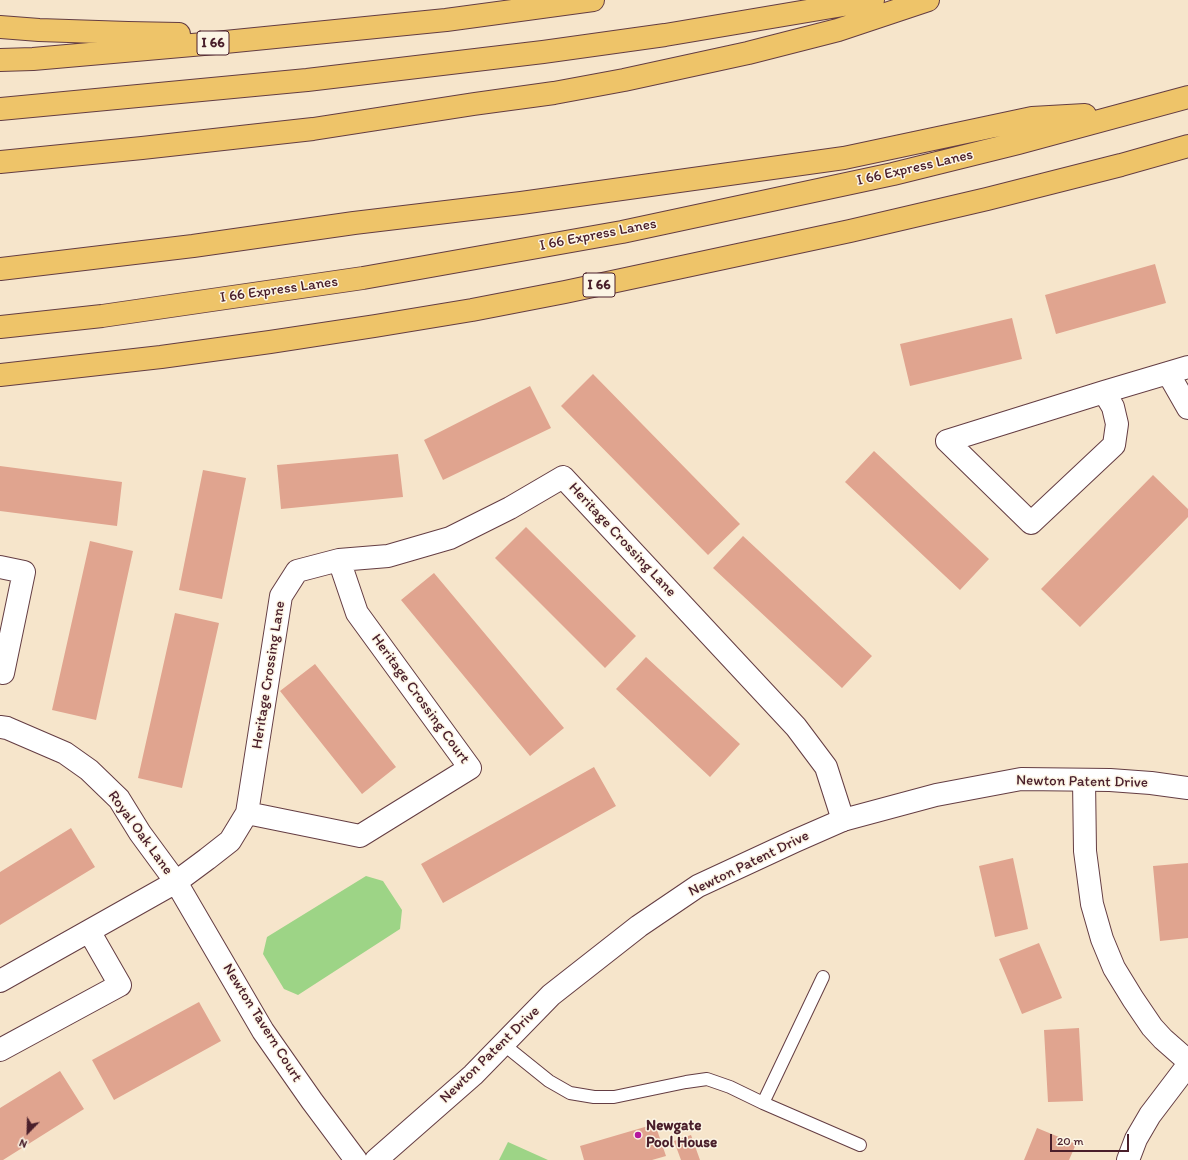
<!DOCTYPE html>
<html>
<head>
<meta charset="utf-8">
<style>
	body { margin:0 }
	#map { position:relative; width:1188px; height:1160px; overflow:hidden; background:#f6e5cb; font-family:Itim,sans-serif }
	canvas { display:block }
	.north { position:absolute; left:8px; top:1112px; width:40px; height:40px; -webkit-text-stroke:3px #fcf5e5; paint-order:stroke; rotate:203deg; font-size:11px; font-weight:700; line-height:16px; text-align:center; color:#4a1f2b }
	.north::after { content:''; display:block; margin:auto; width:14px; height:18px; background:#4a1f2b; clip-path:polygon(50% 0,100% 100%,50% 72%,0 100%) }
	.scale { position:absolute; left:1050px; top:1134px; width:79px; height:18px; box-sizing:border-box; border:2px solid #4a1f2b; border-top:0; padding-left:5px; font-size:12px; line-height:14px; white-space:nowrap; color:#4a1f2b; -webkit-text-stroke:3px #fcf5e5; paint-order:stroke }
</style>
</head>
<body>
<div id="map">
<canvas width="1188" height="1160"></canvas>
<div class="north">N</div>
<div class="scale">20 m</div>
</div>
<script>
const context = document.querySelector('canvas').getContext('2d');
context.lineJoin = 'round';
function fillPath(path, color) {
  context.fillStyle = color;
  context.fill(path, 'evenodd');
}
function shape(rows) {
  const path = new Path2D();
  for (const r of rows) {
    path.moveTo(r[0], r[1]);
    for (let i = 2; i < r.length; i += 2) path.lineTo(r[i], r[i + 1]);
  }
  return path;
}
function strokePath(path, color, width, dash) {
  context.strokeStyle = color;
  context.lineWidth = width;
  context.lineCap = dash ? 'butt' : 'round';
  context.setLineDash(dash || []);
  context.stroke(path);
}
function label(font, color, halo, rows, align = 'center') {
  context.font = font + ' Itim,sans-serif';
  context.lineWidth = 3;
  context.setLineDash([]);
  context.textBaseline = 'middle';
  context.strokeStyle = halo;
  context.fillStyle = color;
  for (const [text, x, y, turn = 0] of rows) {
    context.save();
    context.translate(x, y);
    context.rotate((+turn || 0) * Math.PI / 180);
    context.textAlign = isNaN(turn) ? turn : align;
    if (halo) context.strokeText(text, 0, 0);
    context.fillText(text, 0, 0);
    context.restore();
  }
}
fillPath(shape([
	[366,876,383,881,402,910,400,929,298,995,284,989,263,954,267,937],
	[508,1142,548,1160,499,1160]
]), '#9dd486');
fillPath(shape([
	[1155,264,1166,303,1056,334,1045,295],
	[1012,318,1022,359,910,386,900,344],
	[593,374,740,524,708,555,561,406],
	[530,386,551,428,443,480,424,440],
	[874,451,989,559,960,590,845,482],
	[398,454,403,497,281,509,277,465],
	[0,466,122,482,117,526,0,511],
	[203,470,246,478,222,599,179,590],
	[1153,475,1188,509,1188,517,1080,627,1041,589],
	[526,527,636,636,605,668,495,558],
	[743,536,872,656,842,688,713,568],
	[90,541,133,551,96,720,52,710],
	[434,573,564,728,530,756,401,600],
	[175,613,219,623,182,788,138,778],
	[646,657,740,744,710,777,616,689],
	[315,664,396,767,362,794,280,691],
	[594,767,616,806,443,903,421,864],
	[71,828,95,867,0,925,0,872],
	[1013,858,1028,929,995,937,979,866],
	[1188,863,1188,938,1160,941,1153,866],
	[1039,943,1062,998,1022,1014,999,959],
	[199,1002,221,1041,114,1100,92,1060],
	[1079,1028,1083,1101,1048,1102,1044,1030],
	[60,1071,84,1109,3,1160,0,1160,0,1108],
	[655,1124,666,1156,652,1160,584,1160,580,1146],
	[1037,1128,1076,1144,1069,1160,1024,1160],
	[691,1135,700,1160,681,1160,674,1141]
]), '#e0a48f');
const service = shape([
	[503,1044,549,1081,570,1093,594,1097,614,1097,686,1082,707,1079,730,1087,763,1103,860,1145],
	[763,1103,823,977]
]);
const minor = shape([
	[1168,373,1188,408],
	[1104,392,1113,407,1117,424,1114,445,1031,523,947,441,1104,392,1188,367],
	[0,567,24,572,3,673,0,672],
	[0,727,7,728,65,753,89,770,119,799,140,833,176,882,263,1031,312,1101,356,1160],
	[1084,780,1085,851,1092,904,1102,939,1114,968,1133,999,1152,1027,1163,1039,1188,1061],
	[247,813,360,836,470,768,357,613,339,560],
	[89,931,176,882,207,859,230,841,247,813,281,596,297,571,339,560,388,556,450,538,510,508,563,477,796,727,826,767,843,820],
	[0,981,89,931,120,985,0,1050],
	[1128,1160,1136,1139,1150,1115,1188,1065]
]);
const tertiary = shape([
	[376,1160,473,1075,551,995,639,926,698,886,795,841,843,820,936,795,1021,779,1110,780,1151,783,1188,788]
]);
const motorway = shape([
	[0,27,39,30,128,33,179,34],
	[0,60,33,59,215,43,446,20,593,0],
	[0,109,307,80,543,52,665,35,873,0],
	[0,162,142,148,313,129,474,104,554,93,624,80,748,53,838,30,928,0],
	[0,269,193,246,354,223,521,203,844,158,1032,118,1085,115],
	[0,327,102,316,363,278,622,232,893,174,1018,143,1188,97],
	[0,375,161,357,270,342,375,326,472,310,565,292,850,231,987,199,1121,165,1188,146]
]);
strokePath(service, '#643d43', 14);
strokePath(minor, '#643d43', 24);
strokePath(tertiary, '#643d43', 24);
strokePath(motorway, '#643d43', 24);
strokePath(service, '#fff', 12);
strokePath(minor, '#fff', 22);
strokePath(tertiary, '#fff', 22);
strokePath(motorway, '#eec469', 22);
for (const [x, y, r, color] of [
	[638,1135,4,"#b5179e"]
]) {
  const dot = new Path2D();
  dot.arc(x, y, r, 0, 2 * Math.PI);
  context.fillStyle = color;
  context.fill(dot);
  strokePath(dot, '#fcf5e5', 1.5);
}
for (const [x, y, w] of [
	[213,43,32],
	[599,285,32]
]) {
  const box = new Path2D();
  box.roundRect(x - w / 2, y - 12, w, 24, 3);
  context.fillStyle = '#fcf5e5';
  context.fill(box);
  strokePath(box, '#4a1f2b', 1);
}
label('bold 14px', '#4a1f2b', null, [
	["I 66",213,43],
	["I 66",599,285]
]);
label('15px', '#4a1f2b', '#fcf5e5', [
	["I 66 Express Lanes",915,168,-13],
	["I 66 Express Lanes",598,235,-11],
	["I 66 Express Lanes",279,290,-8],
	["Heritage Crossing Lane",622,540,47],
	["Heritage Crossing Lane",269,675,-81],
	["Heritage Crossing Court",420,699,54],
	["Newton Patent Drive",1082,782,1],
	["Royal Oak Lane",140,833,54],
	["Newton Patent Drive",749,864,-26],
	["Newton Tavern Court",262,1023,58],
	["Newton Patent Drive",490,1055,-44]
]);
label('bold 15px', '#4a1f2b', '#fcf5e5', [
	["Newgate",646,1126],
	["Pool House",646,1143]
], 'left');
</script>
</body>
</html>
